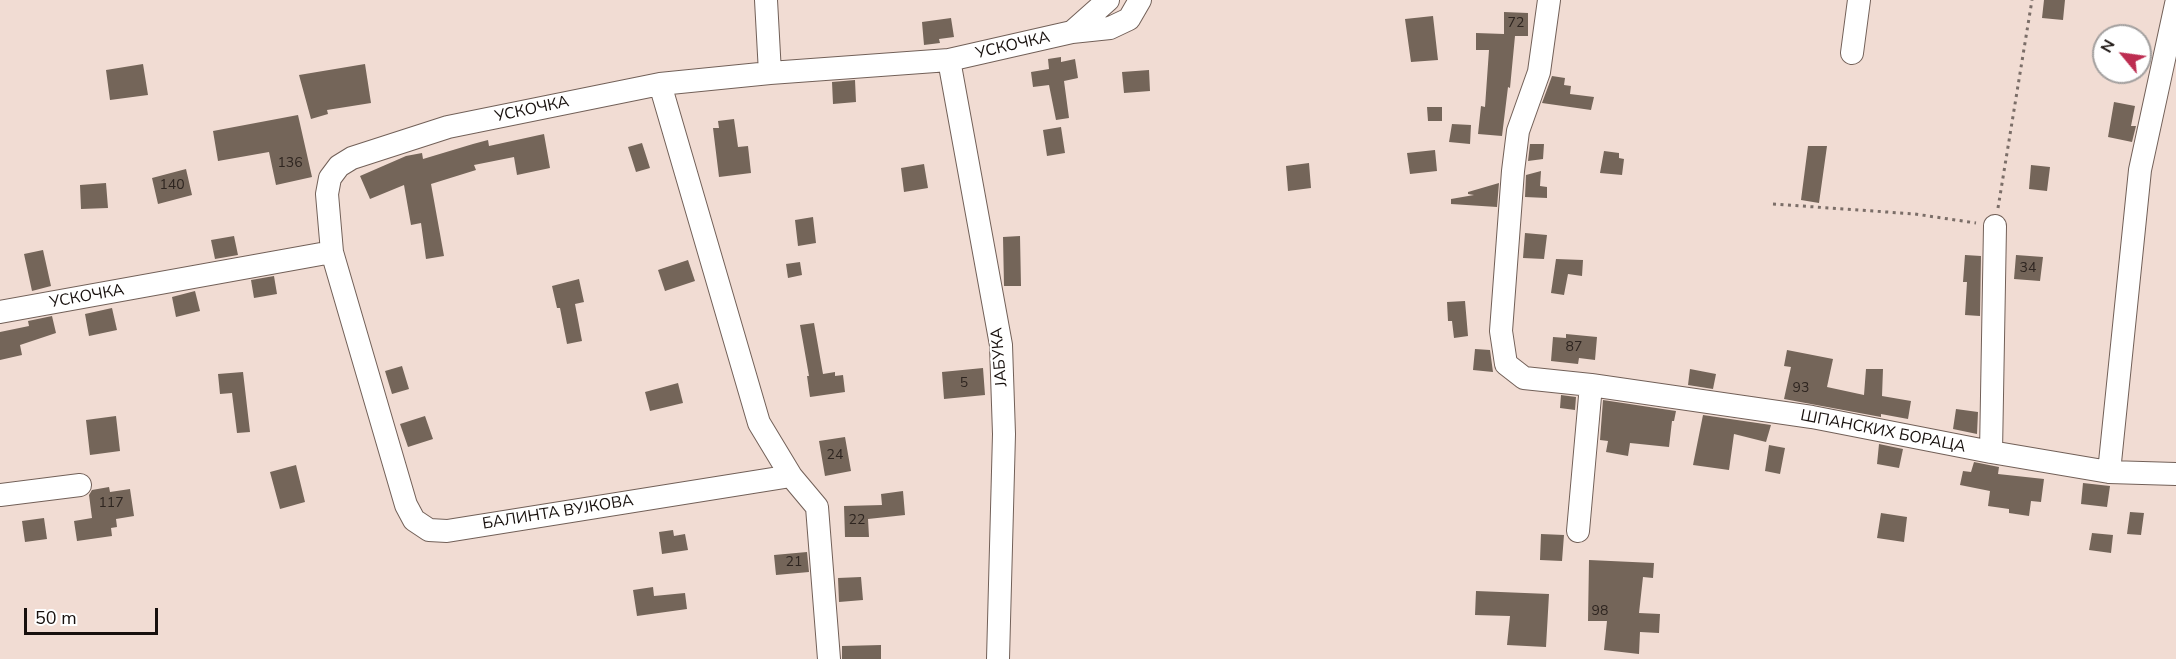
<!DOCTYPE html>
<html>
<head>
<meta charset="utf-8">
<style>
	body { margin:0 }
	#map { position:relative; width:2176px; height:659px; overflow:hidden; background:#f1dcd3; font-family:"Nunito Sans",sans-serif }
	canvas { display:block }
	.north { position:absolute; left:2092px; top:24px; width:60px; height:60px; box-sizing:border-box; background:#fff; border:2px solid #a29f9e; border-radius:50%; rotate:299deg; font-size:16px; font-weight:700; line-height:24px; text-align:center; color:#17100d }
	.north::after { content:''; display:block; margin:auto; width:21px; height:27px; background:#bd2d51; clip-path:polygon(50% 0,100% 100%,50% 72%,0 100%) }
	.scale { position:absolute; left:24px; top:608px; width:134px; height:27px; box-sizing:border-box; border:3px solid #17100d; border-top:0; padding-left:8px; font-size:18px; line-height:21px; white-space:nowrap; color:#17100d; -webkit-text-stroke:4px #fff; paint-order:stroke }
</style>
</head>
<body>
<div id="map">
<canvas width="2176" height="659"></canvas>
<div class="north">N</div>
<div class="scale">50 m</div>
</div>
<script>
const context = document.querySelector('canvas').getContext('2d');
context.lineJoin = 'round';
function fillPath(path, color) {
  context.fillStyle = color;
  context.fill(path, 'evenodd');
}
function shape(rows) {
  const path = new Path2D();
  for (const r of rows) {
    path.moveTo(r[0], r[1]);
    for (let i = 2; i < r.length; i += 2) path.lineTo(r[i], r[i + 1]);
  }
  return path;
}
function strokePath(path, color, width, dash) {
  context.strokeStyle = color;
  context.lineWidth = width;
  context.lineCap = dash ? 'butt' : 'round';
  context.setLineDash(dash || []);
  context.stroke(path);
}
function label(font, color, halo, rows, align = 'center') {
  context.font = font + ' "Nunito Sans",sans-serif';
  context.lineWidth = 4.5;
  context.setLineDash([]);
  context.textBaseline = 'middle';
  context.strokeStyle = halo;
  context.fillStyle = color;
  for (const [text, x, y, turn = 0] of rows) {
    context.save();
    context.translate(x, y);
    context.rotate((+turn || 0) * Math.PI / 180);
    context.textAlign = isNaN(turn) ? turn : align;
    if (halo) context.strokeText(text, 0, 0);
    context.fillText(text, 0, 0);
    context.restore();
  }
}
fillPath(shape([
	[2044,0,2065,0,2063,20,2042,18],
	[1504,12,1528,13,1528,36,1515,36,1510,88,1508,87,1502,136,1478,134,1481,106,1485,107,1489,50,1476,50,1476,33,1504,34],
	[1433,16,1438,60,1411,62,1405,19],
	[951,18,954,37,939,39,940,43,924,45,922,22],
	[1061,57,1061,62,1075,59,1078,78,1064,81,1069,118,1056,120,1049,85,1033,87,1031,72,1049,69,1048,59],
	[143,64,148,95,110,100,106,70],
	[365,64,371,103,327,110,328,114,311,119,299,75],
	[1149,70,1150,91,1124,93,1122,72],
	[1552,76,1565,78,1564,85,1571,86,1570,94,1594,97,1591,110,1542,103],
	[855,80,856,102,833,104,832,82],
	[2114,102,2135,106,2131,126,2136,126,2132,142,2108,137],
	[1427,107,1442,107,1442,121,1428,121],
	[298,115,312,177,276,185,269,152,218,161,213,131],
	[734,119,738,147,748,146,751,173,719,177,713,128,719,128,718,121],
	[1452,124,1471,125,1470,144,1449,142],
	[1061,127,1065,153,1047,156,1043,130],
	[544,134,550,168,517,175,514,157,474,165,476,170,431,184,444,256,426,259,421,223,411,225,404,185,370,199,360,176,406,156,422,153,423,159,473,144,488,140,489,146],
	[642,143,650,168,636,172,628,147],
	[1530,144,1544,144,1543,159,1528,161],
	[1808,146,1827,146,1819,203,1801,200],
	[1435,150,1437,171,1410,174,1407,153],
	[1604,151,1619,153,1619,158,1624,159,1622,175,1600,173],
	[1309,163,1311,188,1288,191,1286,166],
	[924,164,928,188,904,192,901,168],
	[2031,165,2050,167,2047,191,2029,189],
	[186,169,192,195,158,204,152,178],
	[1541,171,1540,186,1547,187,1547,198,1525,197,1526,175],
	[106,183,108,208,81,209,80,185],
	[1499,183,1497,207,1451,204,1451,199,1474,195,1468,194,1468,192],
	[813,217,816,243,798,246,795,220],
	[1525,233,1547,235,1544,259,1523,258],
	[234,236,238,255,215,259,211,240],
	[1020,236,1021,286,1004,286,1003,237],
	[43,250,51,286,32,291,24,254],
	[1965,255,1981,256,1980,316,1965,315,1967,282,1963,282],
	[2016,255,2043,257,2040,281,2014,279],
	[1556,259,1583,260,1582,276,1568,274,1564,295,1551,293],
	[688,260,695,281,665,291,658,270],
	[800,262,802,275,788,278,786,264],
	[274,276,277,294,254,298,251,280],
	[579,279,584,302,575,304,582,341,567,344,560,308,557,308,552,286],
	[195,291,200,311,176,317,172,297],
	[1465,301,1468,336,1454,338,1452,321,1448,321,1447,302],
	[112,308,117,330,89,336,85,314],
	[52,316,56,333,20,345,22,355,0,360,0,332,29,326,28,321],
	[814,323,823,374,835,372,835,376,843,375,845,392,810,397,807,376,809,376,800,325],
	[1566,334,1597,337,1595,360,1579,358,1578,364,1551,361,1553,337,1566,338],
	[1475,349,1490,350,1493,372,1473,370],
	[1787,350,1833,359,1827,387,1864,395,1866,369,1883,369,1882,396,1911,401,1908,419,1881,414,1881,417,1784,399,1791,367,1784,366],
	[402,366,409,389,392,394,385,371],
	[983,368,985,395,944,399,942,372],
	[1690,369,1716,374,1713,389,1688,385],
	[243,372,250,432,237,433,232,393,220,394,218,374],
	[678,383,683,403,650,411,645,392],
	[1561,395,1576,397,1575,410,1560,408],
	[1603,400,1676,411,1674,421,1672,421,1669,447,1630,443,1628,456,1606,452,1608,441,1600,440],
	[1956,409,1978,412,1977,434,1953,429],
	[1703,415,1771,425,1766,442,1734,434,1729,470,1693,465],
	[116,416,120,451,90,455,86,420],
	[425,416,433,439,408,447,400,424],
	[845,437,851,471,825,476,819,441],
	[1879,444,1903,449,1899,468,1877,464],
	[1769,445,1785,448,1780,474,1765,471],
	[1974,462,1999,467,1998,474,2044,479,2041,502,2031,501,2029,516,2009,513,2009,509,1988,506,1990,491,1960,485,1963,471,1971,472],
	[296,465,305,502,280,509,270,472],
	[2083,483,2110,486,2107,507,2081,504],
	[109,487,110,492,130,489,134,516,116,519,117,527,111,528,112,536,77,541,74,521,92,518,89,495,92,490],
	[903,491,905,515,868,519,869,537,845,537,844,506,882,505,881,494],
	[2130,512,2144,513,2141,535,2127,534],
	[1881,513,1907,517,1904,542,1877,538],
	[44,518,47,539,25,542,22,521],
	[673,530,674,536,685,534,688,550,662,554,659,532],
	[2092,533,2113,535,2111,553,2089,550],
	[1541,534,1564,535,1562,561,1540,560],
	[807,552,809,572,776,575,774,555],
	[1589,560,1654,563,1653,578,1643,577,1639,613,1660,614,1659,633,1640,632,1639,654,1604,650,1607,621,1588,621],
	[861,577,863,600,839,602,838,578],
	[653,587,654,596,685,593,687,609,637,616,633,590],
	[1476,591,1549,594,1546,647,1507,645,1510,616,1475,615],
	[881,645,881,659,842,659,842,646]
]), '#746559');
const minor = shape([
	[766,0,770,73],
	[1549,0,1539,72,1518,131,1513,171,1501,331,1506,364,1524,378,1591,385,1812,417,1991,452,2109,472,2176,474],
	[1072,32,1108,0],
	[1852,53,1859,0],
	[949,60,1001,345,1004,434,998,659],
	[660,84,759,423,791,476,817,507,829,659],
	[0,312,332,252],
	[1991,452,1995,226],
	[2109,472,2140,170,2176,4],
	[791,476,447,531,429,530,414,520,406,505,332,252,327,194,330,178,339,166,352,158,448,127,660,84,770,73,949,60,1072,32,1110,28,1129,19,1140,0],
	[0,495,80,485],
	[1578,531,1591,385]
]);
strokePath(minor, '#726058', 24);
strokePath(shape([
	[1773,204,1915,214,1976,223],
	[1998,208,2032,0]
]), '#7b6e68', 3, [3, 4.5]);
strokePath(minor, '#fff', 22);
label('14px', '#2e2520', null, [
	["72",1516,24],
	["136",290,164],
	["140",172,186],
	["34",2028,269],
	["87",1574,348],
	["5",964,384],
	["93",1801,389],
	["24",835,456],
	["117",111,504],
	["22",857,521],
	["21",794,563],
	["98",1600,612]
]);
label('16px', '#17100d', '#fff', [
	["УСКОЧКА",1013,46,-13],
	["УСКОЧКА",532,110,-12],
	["УСКОЧКА",87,297,-10],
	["ЈАБУКА",1000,357,-95],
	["ШПАНСКИХ БОРАЦА",1883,432,11],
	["БАЛИНТА ВУЈКОВА",558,513,-9]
]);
</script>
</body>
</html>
